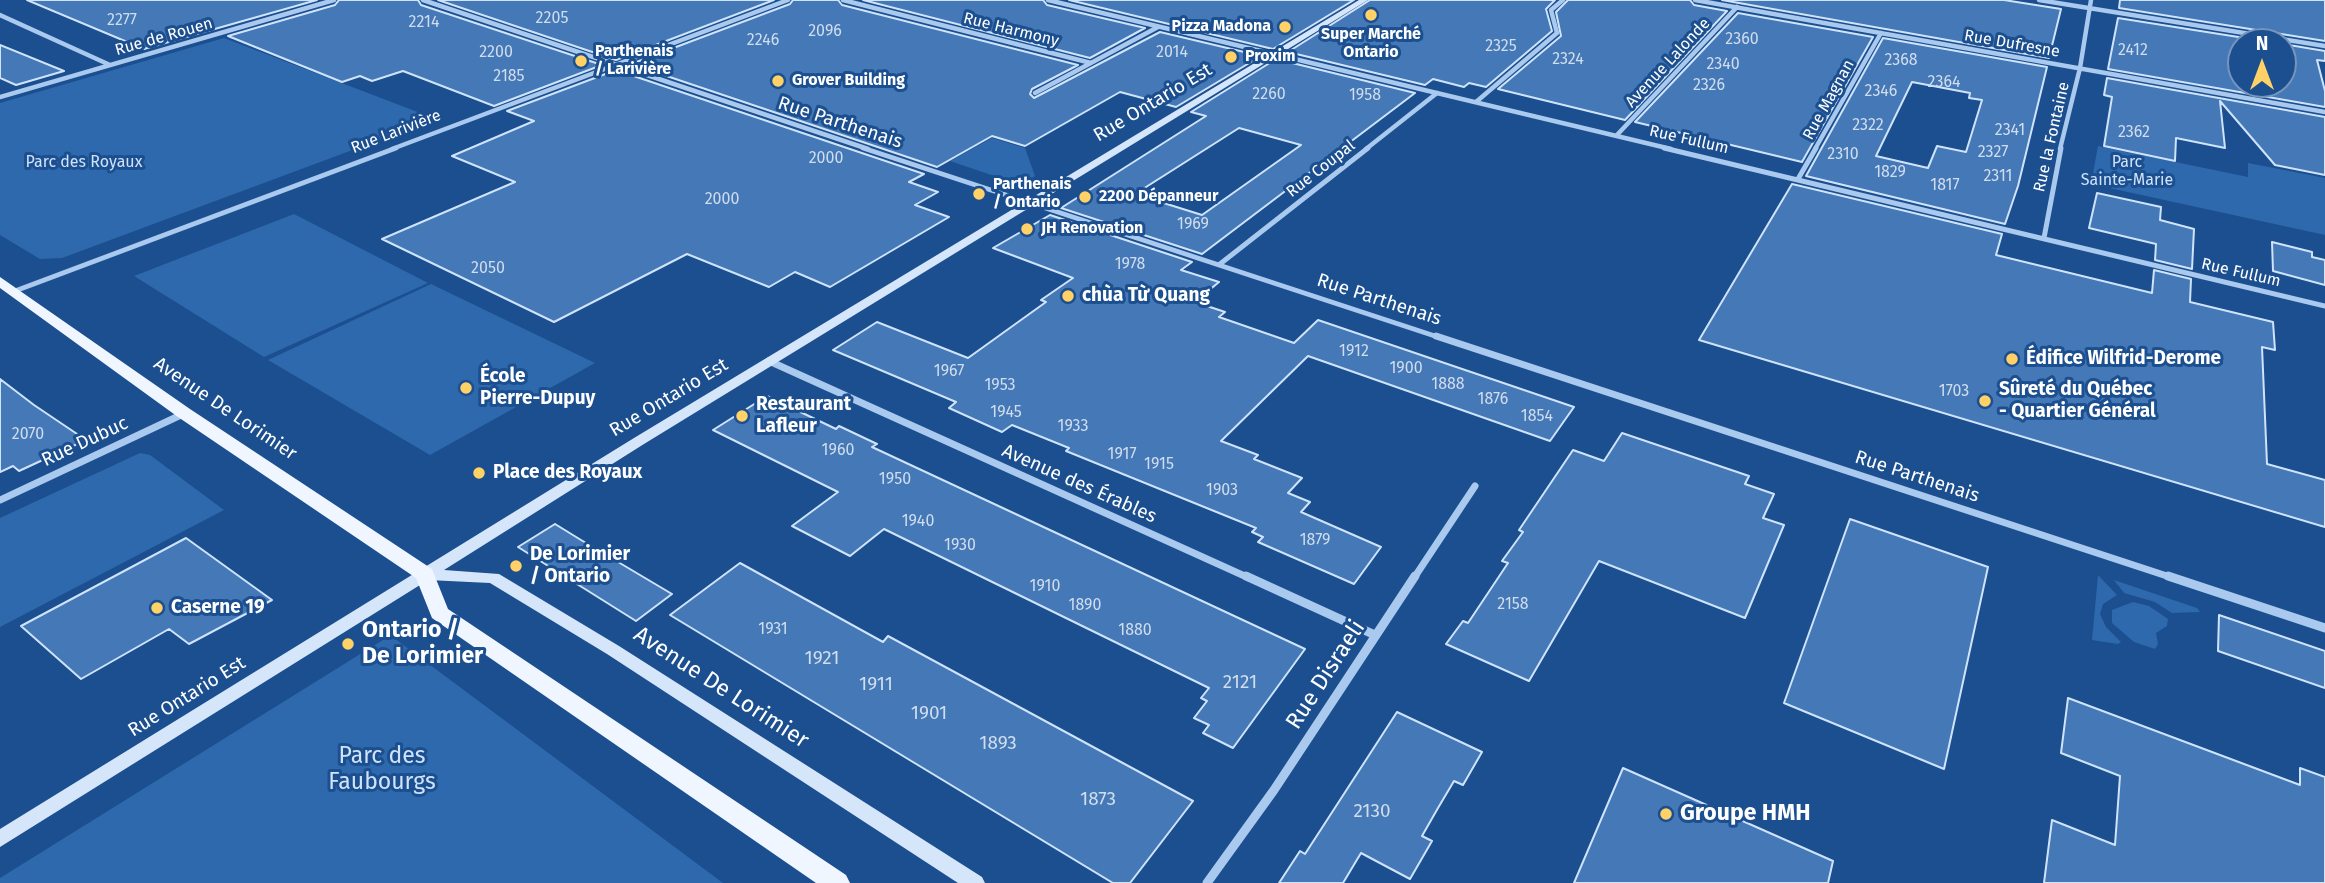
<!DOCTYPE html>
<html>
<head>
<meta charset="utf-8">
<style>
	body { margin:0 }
	#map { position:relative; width:2325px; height:883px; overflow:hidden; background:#1b4f8f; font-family:"Fira Sans",sans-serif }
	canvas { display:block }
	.north { position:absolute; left:2227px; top:28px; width:70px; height:70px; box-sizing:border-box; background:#1b4f8f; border:2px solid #7695bc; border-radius:50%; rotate:0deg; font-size:19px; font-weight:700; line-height:28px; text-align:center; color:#fff }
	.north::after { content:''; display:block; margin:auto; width:24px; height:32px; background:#ffd166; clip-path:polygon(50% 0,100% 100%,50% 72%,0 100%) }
</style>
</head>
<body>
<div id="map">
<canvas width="2325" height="883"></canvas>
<div class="north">N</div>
</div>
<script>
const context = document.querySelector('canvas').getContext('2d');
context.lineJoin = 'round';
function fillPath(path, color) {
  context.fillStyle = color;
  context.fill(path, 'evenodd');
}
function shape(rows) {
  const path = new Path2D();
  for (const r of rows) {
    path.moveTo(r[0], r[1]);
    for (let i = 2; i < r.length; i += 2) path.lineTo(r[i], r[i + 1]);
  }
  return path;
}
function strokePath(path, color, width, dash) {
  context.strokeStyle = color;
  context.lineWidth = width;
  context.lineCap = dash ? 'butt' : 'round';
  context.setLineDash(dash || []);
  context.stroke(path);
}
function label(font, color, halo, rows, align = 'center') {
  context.font = font + ' "Fira Sans",sans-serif';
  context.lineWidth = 6;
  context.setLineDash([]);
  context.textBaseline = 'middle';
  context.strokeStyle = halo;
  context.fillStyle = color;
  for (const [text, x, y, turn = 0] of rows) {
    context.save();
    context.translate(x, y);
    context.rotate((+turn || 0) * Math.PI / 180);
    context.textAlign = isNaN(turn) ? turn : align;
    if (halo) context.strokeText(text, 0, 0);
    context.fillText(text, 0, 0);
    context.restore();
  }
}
fillPath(shape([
	[224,38,436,119,62,258,40,259,0,235,0,103],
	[992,138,1025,148,1035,176,1024,183,1015,183,950,161],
	[2098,146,2248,177,2248,163,2325,178,2325,235,2091,184],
	[294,214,428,283,264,357,134,276],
	[431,284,595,363,430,455,268,360],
	[140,453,150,455,224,510,0,627,0,518],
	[2098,575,2117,595,2103,604,2100,614,2106,627,2121,642,2118,644,2092,640],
	[2114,580,2197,608,2200,612,2172,613,2155,602,2124,593],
	[2133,602,2149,606,2168,619,2167,626,2156,633,2158,644,2155,649,2134,642,2112,623,2112,610],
	[386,638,394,638,723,883,0,883,0,878]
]), '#2e69ad');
const building = shape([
	[27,0,317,0,144,49,27,0],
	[339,0,418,0,421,5,602,65,494,106,403,71,372,81,360,76,342,82,228,36,335,5,339,0],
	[438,0,774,0,616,60,438,0],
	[793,0,838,0,842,5,1078,65,1032,89,1030,94,1034,98,1160,32,1261,56,1176,107,1120,92,1025,146,992,136,937,167,631,64,790,4,793,0],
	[863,0,1043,0,1047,5,1145,28,1090,58,863,0],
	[1069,0,1354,0,1273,49,1069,0],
	[1370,0,1555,0,1546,9,1552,31,1486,87,1469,83,1464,87,1433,79,1425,85,1288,52,1370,0],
	[1568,0,1690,0,1694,5,1727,11,1625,120,1498,89,1561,36,1556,12,1568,0],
	[1722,0,2004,0,2061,9,2049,58,1722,0],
	[2120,0,2325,0,2325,41,2119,8,2120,0],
	[1738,13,1873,37,1802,162,1635,122,1738,13],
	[2118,18,2270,42,2241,42,2241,84,2283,84,2283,44,2325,51,2325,61,2317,60,2325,91,2325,107,2108,69,2118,18],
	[1883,38,2047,67,2018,186,2005,224,1806,176,1883,38],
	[1912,82,1970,93,1969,98,1982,100,1966,152,1937,146,1928,168,1876,156,1912,82],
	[0,45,64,71,16,85,0,78,0,45],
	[1276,59,1415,93,1202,254,1061,208,1206,116,1191,112,1276,59],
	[1239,128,1301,145,1202,215,1135,194,1239,128],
	[616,70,924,174,909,182,938,192,915,205,949,217,830,287,795,272,769,287,687,254,554,322,382,239,515,182,452,156,534,121,507,111,616,70],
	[2107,78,2325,117,2325,175,2275,165,2220,101,2225,148,2176,138,2175,161,2104,146,2112,97,2104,95,2107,78],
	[1792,184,2002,234,1996,255,2152,293,2154,270,2191,279,2190,302,2273,322,2275,350,2262,347,2267,464,2325,480,2325,527,1699,340,1792,184],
	[2097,193,2161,207,2160,220,2194,229,2192,269,2155,260,2156,244,2089,228,2097,193],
	[1050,215,1192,262,1181,270,1219,282,1195,302,1225,312,1219,317,1294,343,1318,320,1574,407,1550,441,1308,356,1221,441,1258,455,1254,459,1302,478,1288,493,1310,502,1301,512,1381,547,1354,584,1258,542,1263,537,1252,532,1256,528,1066,451,1069,448,1012,425,1002,432,949,408,956,402,833,350,877,322,968,358,1046,302,1041,300,1073,278,993,248,1050,215],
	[2272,242,2312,252,2312,257,2325,260,2325,285,2273,271,2272,242],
	[0,379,34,405,86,440,19,471,13,466,0,472,0,379],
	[767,396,836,429,839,426,877,444,872,447,1305,649,1233,748,1203,733,1209,725,1194,718,1207,701,1201,698,1209,688,884,529,850,556,792,526,838,492,713,430,767,396],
	[1622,433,1749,476,1745,484,1774,494,1763,518,1784,525,1745,618,1599,561,1529,681,1446,644,1463,621,1468,623,1508,563,1502,561,1523,532,1519,530,1573,450,1604,461,1622,433],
	[1850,519,1988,567,1944,769,1784,703,1850,519],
	[555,524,581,540,672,594,636,621,518,547,555,524],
	[186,538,272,600,189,644,169,629,81,679,21,626,186,538],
	[740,563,883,642,888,636,1193,801,1130,883,1113,883,670,615,740,563],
	[2219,615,2325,651,2325,688,2218,651,2219,615],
	[2068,698,2300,785,2300,768,2325,777,2325,883,2044,883,2052,820,2115,845,2120,776,2061,753,2068,698],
	[1397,712,1482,752,1463,785,1454,781,1438,808,1422,836,1432,841,1410,879,1361,853,1343,883,1279,883,1300,851,1305,854,1397,712],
	[1623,768,1833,861,1828,883,1574,883,1623,768]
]);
fillPath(building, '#4478b7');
strokePath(building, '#cfe3fa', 2);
strokePath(shape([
	[423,0,868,149],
	[843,0,1091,63],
	[1048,0,1671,149],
	[1695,0,2325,112],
	[2039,0,2325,46],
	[0,15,110,65],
	[1035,93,1158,27],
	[0,97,334,0],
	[1476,102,1557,33,1551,10,1563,0],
	[1617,135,1737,7],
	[392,149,788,0],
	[1366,149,1437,93],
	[1815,149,1881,33],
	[2060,149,2080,68,2091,0]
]), '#a9c9ee', 4.5);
strokePath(shape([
	[863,148,1441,338],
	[1664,148,2325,306],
	[1798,179,1816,148],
	[2044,238,2061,148],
	[1220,264,1368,148],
	[15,291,396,148]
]), '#a9c9ee', 5);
strokePath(shape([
	[1436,336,2173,578],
	[769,361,1249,578],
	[0,500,183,414],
	[1414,578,1475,486]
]), '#a9c9ee', 7);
strokePath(shape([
	[1246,576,1375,635],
	[2168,576,2325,628],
	[1207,883,1274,790,1415,576]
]), '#a9c9ee', 9);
fillPath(shape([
	[1359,0,1368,0,644,444,444,570,499,574,619,646,982,877,985,883,958,883,607,654,490,583,428,580,0,847,0,829,634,438,1359,0]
]), '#d6e6fa');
fillPath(shape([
	[0,277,190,409,432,569,448,609,846,875,850,883,816,883,432,618,416,578,178,417,0,288,0,277]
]), '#f0f6ff');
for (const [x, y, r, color] of [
	[1371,15,7,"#ffd166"],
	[1285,27,7,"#ffd166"],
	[1231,57,7,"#ffd166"],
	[581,61,7,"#ffd166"],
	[778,81,7,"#ffd166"],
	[979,194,7,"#ffd166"],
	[1085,197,7,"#ffd166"],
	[1027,229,7,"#ffd166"],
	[1068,296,7,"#ffd166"],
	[2012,359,7,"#ffd166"],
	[466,388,7,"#ffd166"],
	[1985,401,7,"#ffd166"],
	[742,416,7,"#ffd166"],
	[479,473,7,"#ffd166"],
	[516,566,7,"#ffd166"],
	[157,608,7,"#ffd166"],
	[348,644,7,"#ffd166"],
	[1666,814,7,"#ffd166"]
]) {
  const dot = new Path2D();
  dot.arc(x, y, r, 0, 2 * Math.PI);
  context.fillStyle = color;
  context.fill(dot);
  strokePath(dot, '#1b4f8f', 2.5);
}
label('16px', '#d0dded', null, [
	["2205",552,19],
	["2277",122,21],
	["2214",424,23],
	["2096",825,32],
	["2360",1742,40],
	["2246",763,41],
	["2325",1501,47],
	["2412",2133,51],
	["2200",496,53],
	["2014",1172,53],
	["2324",1568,60],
	["2368",1901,61],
	["2340",1723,65],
	["2185",509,77],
	["2364",1944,83],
	["2326",1709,86],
	["2346",1881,92],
	["2260",1269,95],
	["1958",1365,96],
	["2322",1868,126],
	["2341",2010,131],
	["2362",2134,133],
	["2327",1993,153],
	["2310",1843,155],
	["2000",826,159],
	["1829",1890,173],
	["2311",1998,177],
	["1817",1945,186],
	["2000",722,200],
	["1969",1193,225],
	["1978",1130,265],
	["2050",488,269],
	["1912",1354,352],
	["1900",1406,369],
	["1967",949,372],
	["1888",1448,385],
	["1953",1000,386],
	["1703",1954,392],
	["1876",1493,400],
	["1945",1006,413],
	["1854",1537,417],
	["1933",1073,427],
	["2070",28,435],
	["1960",838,451],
	["1917",1122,455],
	["1915",1159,465],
	["1950",895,480],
	["1903",1222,491],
	["1940",918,522],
	["1879",1315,541],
	["1930",960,546],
	["1910",1045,587],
	["2158",1513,605],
	["1890",1085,606],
	["1931",773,630],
	["1880",1135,631]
]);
label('bold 16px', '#fff', '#1b4f8f', [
	["Pizza Madona",1271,27,"right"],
	["Super Marché",1371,35,"center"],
	["Ontario",1371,53,"center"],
	["Parthenais",595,52],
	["/ Larivière",595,70],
	["Proxim",1245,57],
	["Grover Building",792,81],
	["Parthenais",993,185],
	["/ Ontario",993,203],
	["2200 Dépanneur",1099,197],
	["JH Renovation",1041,229]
], 'left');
label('16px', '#fff', '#1b4f8f', [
	["Rue Harmony",1011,30,14],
	["Rue de Rouen",164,37,-16],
	["Rue Dufresne",2012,44,10],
	["Avenue Lalonde",1668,63,-47],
	["Rue Magnan",1829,100,-61],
	["Rue Larivière",396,132,-21],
	["Rue la Fontaine",2052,137,-77],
	["Rue Fullum",1689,140,13],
	["Rue Coupal",1321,169,-38],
	["Rue Fullum",2241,273,13]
]);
label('16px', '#cfe3fa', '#1b4f8f', [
	["Parc des Royaux",84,163],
	["Parc",2127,163],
	["Sainte-Marie",2127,181]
]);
label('19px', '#fff', '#1b4f8f', [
	["Rue Ontario Est",1153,103,-31],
	["Rue Parthenais",840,123,18],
	["Rue Parthenais",1379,300,18],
	["Rue Ontario Est",669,398,-31],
	["Avenue De Lorimier",225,409,34],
	["Rue Dubuc",85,442,-25],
	["Rue Parthenais",1917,477,18],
	["Avenue des Érables",1079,484,24],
	["Rue Ontario Est",187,697,-32]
]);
label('bold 19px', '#fff', '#1b4f8f', [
	["chùa Từ Quang",1082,296],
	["Édifice Wilfrid-Derome",2026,359],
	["École",480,377],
	["Pierre-Dupuy",480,399],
	["Sûreté du Québec",1999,390],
	["- Quartier Général",1999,412],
	["Restaurant",756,405],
	["Lafleur",756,427],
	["Place des Royaux",493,473],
	["De Lorimier",530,555],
	["/ Ontario",530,577],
	["Caserne 19",171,608]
], 'left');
label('19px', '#d0dded', null, [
	["1921",822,659],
	["2121",1240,683],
	["1911",876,685],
	["1901",929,714],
	["1893",998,744],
	["1873",1098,800],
	["2130",1372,812]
]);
label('bold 23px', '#fff', '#1b4f8f', [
	["Ontario /",362,631],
	["De Lorimier",362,657],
	["Groupe HMH",1680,814]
], 'left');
label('23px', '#fff', '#1b4f8f', [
	["Rue Disraeli",1326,675,-57],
	["Avenue De Lorimier",721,688,33]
]);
label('23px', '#cfe3fa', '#1b4f8f', [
	["Parc des",382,757],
	["Faubourgs",382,783]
]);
</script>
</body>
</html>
